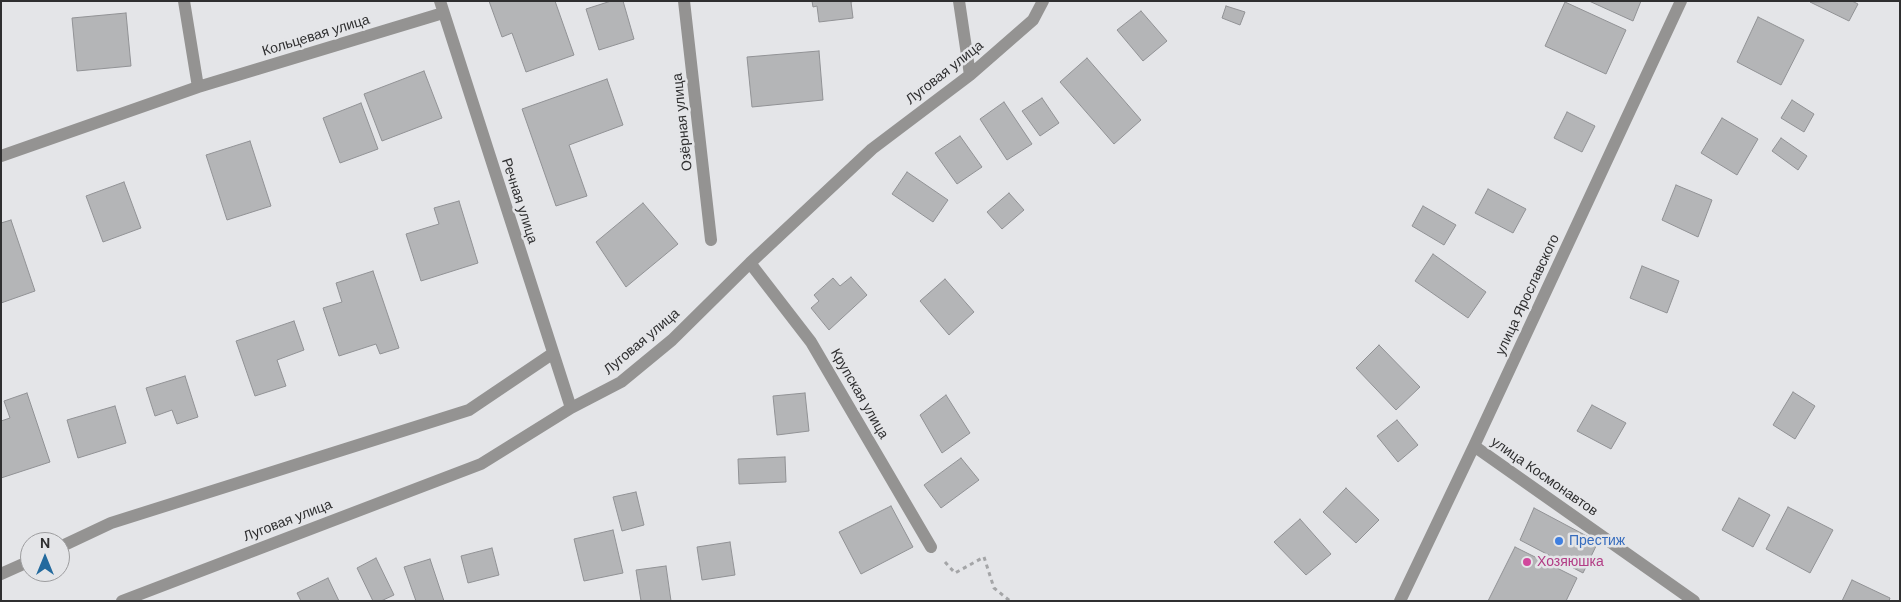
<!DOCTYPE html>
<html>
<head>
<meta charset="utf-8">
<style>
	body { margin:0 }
	#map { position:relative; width:1901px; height:602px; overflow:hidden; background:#e4e5e8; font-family:"DM Sans",sans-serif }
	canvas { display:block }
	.frame { position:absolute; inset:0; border:2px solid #2f2f30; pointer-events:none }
	.north { position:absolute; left:20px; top:532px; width:50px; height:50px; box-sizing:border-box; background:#e4e5e8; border:1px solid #9c9c9e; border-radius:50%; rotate:0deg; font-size:14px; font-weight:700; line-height:20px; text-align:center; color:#2f2f30 }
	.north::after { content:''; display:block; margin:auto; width:18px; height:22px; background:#236a9e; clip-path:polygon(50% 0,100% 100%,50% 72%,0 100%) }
</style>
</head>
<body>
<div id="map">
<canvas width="1901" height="602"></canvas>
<div class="frame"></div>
<div class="north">N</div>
</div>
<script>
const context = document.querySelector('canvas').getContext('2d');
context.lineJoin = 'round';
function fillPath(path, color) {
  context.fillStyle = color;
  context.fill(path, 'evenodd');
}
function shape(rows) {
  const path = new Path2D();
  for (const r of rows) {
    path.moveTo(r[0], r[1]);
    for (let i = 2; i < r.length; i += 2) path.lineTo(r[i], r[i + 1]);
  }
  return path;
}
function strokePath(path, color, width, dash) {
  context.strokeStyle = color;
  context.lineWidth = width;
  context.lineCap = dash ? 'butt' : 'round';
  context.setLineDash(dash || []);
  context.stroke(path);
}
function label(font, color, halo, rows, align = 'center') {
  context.font = font + ' "DM Sans",sans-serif';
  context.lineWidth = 5;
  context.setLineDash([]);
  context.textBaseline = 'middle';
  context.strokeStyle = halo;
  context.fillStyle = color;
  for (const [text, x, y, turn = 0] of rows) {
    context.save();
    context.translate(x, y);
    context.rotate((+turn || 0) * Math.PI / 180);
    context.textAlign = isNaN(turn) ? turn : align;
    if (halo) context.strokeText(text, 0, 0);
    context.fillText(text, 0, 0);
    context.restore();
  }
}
const building = shape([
	[489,1,555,1,574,55,526,72,512,33,502,37,489,1],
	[611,1,623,1,634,39,599,50,586,9,611,1],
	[812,1,855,1,851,2,853,18,819,22,817,6,813,7,812,1],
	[1589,1,1641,1,1633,21,1589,1],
	[1852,1,1858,4,1849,21,1810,2,1852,1],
	[1565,2,1626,30,1606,74,1545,46,1565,2],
	[1226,6,1245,12,1240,25,1222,18,1226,6],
	[1141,11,1167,41,1143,61,1117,30,1141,11],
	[126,13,131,66,77,71,72,18,126,13],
	[1758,17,1804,40,1781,85,1737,62,1758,17],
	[819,51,823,100,752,107,747,57,819,51],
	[1087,58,1141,120,1114,144,1060,82,1087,58],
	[424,71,442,118,382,141,364,94,424,71],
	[607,79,623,125,569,145,587,196,556,206,522,109,607,79],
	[1042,98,1059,123,1040,136,1022,111,1042,98],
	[1792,100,1814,114,1804,132,1781,118,1792,100],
	[1004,102,1032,144,1007,160,980,119,1004,102],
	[361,103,378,149,340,163,323,118,361,103],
	[1567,112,1595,126,1582,152,1554,138,1567,112],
	[1722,118,1758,139,1737,175,1701,153,1722,118],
	[960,136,982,167,957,184,935,153,960,136],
	[1781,138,1807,156,1798,170,1772,151,1781,138],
	[250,141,271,206,227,220,206,155,250,141],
	[907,172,948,200,933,222,892,194,907,172],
	[124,182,141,228,103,242,86,196,124,182],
	[1676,185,1712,200,1698,237,1662,220,1676,185],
	[1488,189,1526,209,1513,233,1475,213,1488,189],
	[1009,193,1024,210,1002,229,987,212,1009,193],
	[459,201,478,263,421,281,406,234,439,224,434,208,459,201],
	[643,203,678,244,626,287,596,242,643,203],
	[1423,206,1456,225,1444,245,1412,226,1423,206],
	[11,220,35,291,1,303,1,223,11,220],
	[1433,254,1486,292,1468,318,1415,281,1433,254],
	[1642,266,1679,281,1667,313,1630,298,1642,266],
	[373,271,399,348,380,354,376,344,339,356,323,308,342,302,336,283,373,271],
	[851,277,867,295,829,330,811,308,819,301,814,295,833,278,840,286,851,277],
	[945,279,974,312,949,335,920,301,945,279],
	[294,321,304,350,277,360,286,386,255,396,236,341,294,321],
	[1379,345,1420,387,1396,410,1356,368,1379,345],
	[185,376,198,417,177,424,172,410,155,416,146,388,185,376],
	[1793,392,1815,406,1795,439,1773,425,1793,392],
	[27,393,50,462,1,478,1,421,10,418,4,401,27,393],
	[805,393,809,431,777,435,773,396,805,393],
	[946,395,970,433,942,453,920,415,946,395],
	[1592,405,1626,423,1611,449,1577,431,1592,405],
	[115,406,126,443,78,458,67,420,115,406],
	[1397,420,1418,445,1398,462,1377,436,1397,420],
	[785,457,786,482,739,484,738,459,785,457],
	[961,458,979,480,941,508,924,485,961,458],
	[1346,488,1379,520,1356,543,1323,512,1346,488],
	[636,492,644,525,622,531,613,497,636,492],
	[1739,498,1770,515,1753,547,1722,530,1739,498],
	[891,506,913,547,861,574,839,532,891,506],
	[1788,507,1833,530,1810,573,1766,549,1788,507],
	[1534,508,1598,542,1583,573,1520,540,1534,508],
	[1300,519,1331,554,1306,575,1274,542,1300,519],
	[613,530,623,573,584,581,574,539,613,530],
	[730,542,735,575,702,580,697,547,730,542],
	[1515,547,1577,578,1566,601,1488,601,1515,547],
	[492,548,499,575,468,583,461,556,492,548],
	[376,558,394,595,381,601,373,601,357,568,376,558],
	[430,559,444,601,416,601,404,567,430,559],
	[666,566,671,601,641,601,636,570,666,566],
	[328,578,339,601,301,601,297,593,328,578],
	[1852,580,1890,598,1889,601,1842,601,1852,580]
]);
fillPath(building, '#b4b5b7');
strokePath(building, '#919295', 1);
strokePath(shape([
	[945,562,955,573,984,557,994,588,1010,601]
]), '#a4a5a7', 3, [4, 4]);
strokePath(shape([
	[184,1,198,87],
	[440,1,571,408],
	[684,1,711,240],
	[959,1,970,75],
	[1,156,198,87,443,13],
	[750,263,811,342,931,547],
	[1474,446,1694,601],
	[60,547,111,523,469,410,552,354],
	[1,574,30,561],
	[122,601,481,464,571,408,621,382,672,340,750,263,872,149,970,75,1033,20,1043,1],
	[1400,601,1474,446,1681,1]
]), '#949392', 12);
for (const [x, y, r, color] of [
	[1559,541,5,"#3f7fe0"],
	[1527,562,5,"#d1479c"]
]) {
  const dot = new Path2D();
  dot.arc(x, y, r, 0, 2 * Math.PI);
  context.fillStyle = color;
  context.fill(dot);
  strokePath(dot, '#e4e5e8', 2);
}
label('14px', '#2f2f30', '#e4e5e8', [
	["Кольцевая улица",316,36,-17],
	["Луговая улица",945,73,-38],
	["Озёрная улица",683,122,-96],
	["Речная улица",519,201,72],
	["улица Ярославского",1528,295,-65],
	["Луговая улица",642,342,-40],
	["Крупская улица",859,394,60],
	["улица Космонавтов",1544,477,35],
	["Луговая улица",288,521,-21]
]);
label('14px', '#366cbe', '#e4e5e8', [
	["Престиж",1569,541]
], 'left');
label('14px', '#b23c85', '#e4e5e8', [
	["Хозяюшка",1537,562]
], 'left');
</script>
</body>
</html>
